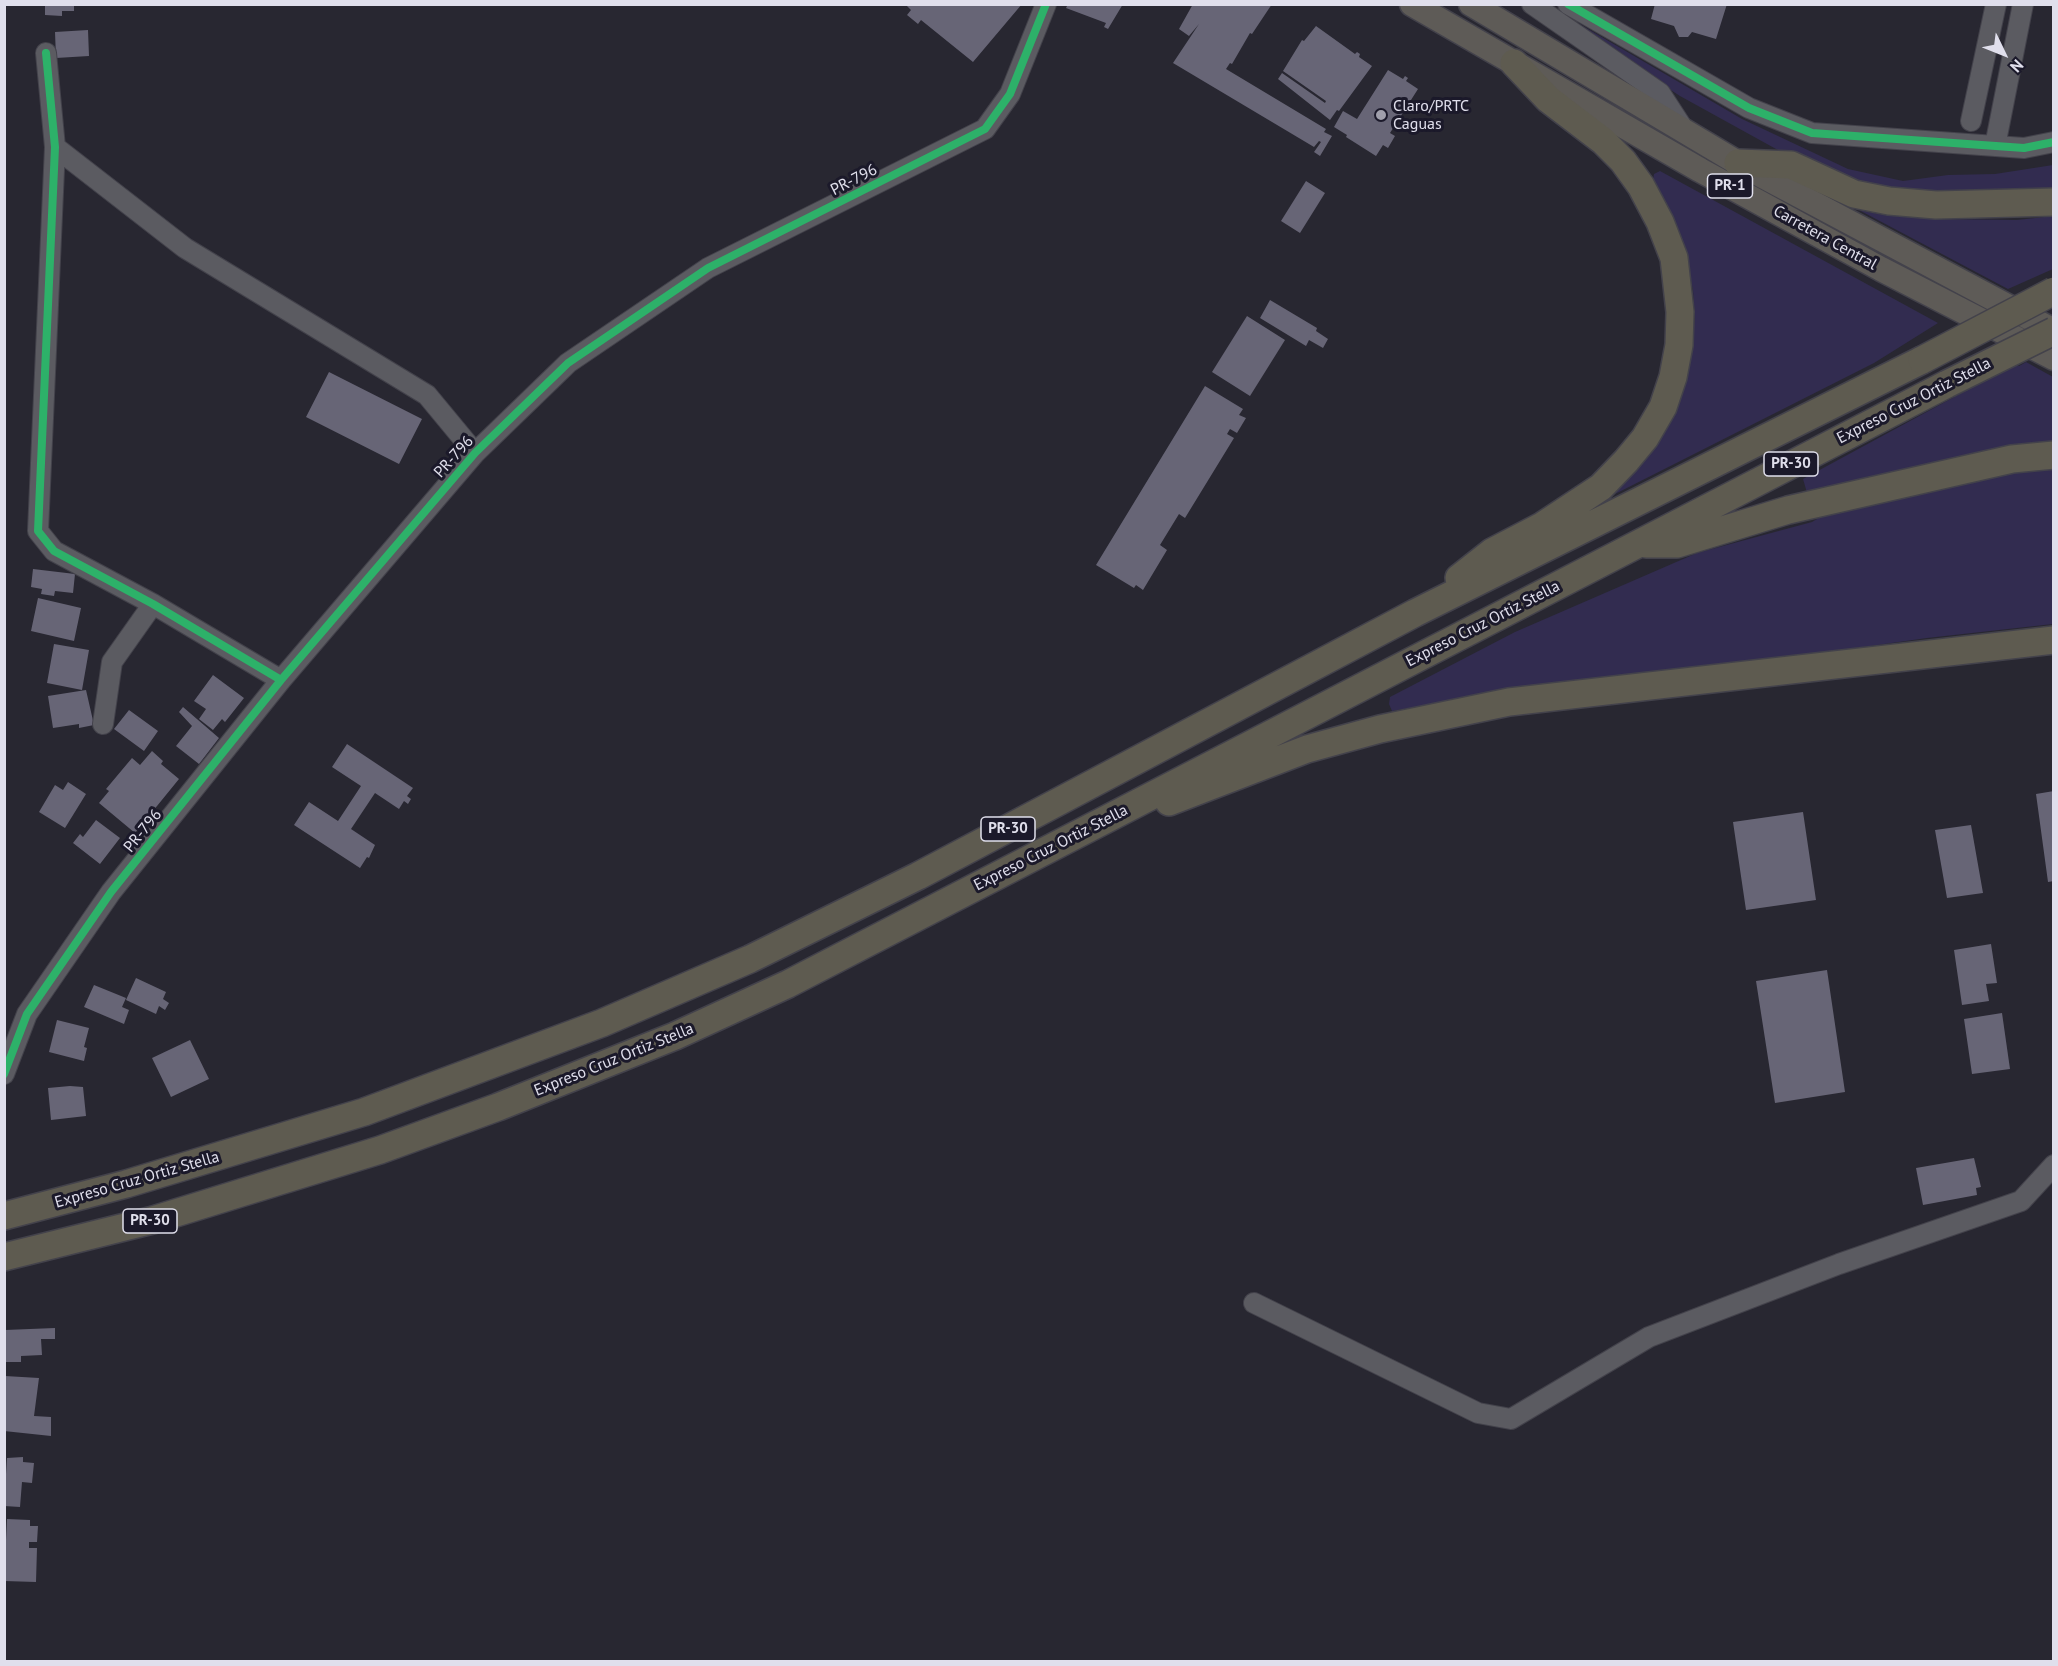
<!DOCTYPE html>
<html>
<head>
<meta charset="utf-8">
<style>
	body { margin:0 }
	#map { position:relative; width:2058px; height:1666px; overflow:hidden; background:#282731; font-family:"PT Sans",sans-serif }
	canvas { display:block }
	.frame { position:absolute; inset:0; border:6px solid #e0dfec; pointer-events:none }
	.north { position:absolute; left:1974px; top:24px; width:60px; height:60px; -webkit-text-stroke:4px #1b192a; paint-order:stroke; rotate:133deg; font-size:16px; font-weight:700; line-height:24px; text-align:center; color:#e0dfec }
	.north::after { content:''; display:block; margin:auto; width:21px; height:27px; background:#e0dfec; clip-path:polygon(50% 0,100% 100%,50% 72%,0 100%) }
</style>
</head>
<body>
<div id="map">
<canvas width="2058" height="1666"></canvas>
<div class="frame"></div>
<div class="north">N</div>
</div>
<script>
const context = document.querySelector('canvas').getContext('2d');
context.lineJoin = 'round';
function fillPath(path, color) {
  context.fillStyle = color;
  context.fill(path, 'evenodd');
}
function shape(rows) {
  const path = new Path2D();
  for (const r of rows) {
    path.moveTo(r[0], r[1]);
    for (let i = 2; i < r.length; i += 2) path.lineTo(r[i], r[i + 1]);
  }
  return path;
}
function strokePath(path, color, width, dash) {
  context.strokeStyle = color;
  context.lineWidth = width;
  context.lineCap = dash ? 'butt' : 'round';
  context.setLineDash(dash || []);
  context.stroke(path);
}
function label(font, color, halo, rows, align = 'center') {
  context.font = font + ' "PT Sans",sans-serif';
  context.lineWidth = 6;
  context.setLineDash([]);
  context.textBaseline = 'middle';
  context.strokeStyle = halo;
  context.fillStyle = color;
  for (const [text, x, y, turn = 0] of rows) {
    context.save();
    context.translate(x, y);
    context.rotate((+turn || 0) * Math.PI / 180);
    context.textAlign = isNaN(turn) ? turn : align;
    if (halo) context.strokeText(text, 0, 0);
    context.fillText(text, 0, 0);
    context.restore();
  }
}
fillPath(shape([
	[1552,8,1742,119,1848,169,1903,181,1948,175,1995,174,2053,165,2053,195,1995,197,1852,186,1796,160,1680,96,1554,14],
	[1660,171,1938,323,1874,363,1615,494,1656,445,1675,415,1687,372,1695,318,1693,290,1685,252,1674,220,1653,180,1654,174],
	[1859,210,1884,215,1933,219,2017,220,2053,216,2053,269,2008,289],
	[2026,362,2053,377,2053,445,1808,496,1803,479,2015,364,2019,366],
	[2053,469,2053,624,1927,638,1729,666,1529,688,1392,711,1389,704,1390,697,1515,632,1697,553,1812,522,1825,514,2011,472]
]), '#322c50');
fillPath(shape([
	[45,4,74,4,74,11,62,11,62,16,45,15],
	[905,4,1022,4,973,62,921,20,918,24,907,15,911,10],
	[1068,4,1123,4,1108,29,1104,27,1106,23,1066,8],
	[1193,4,1272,4,1252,34,1250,33,1232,64,1230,63,1226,69,1326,129,1324,132,1332,136,1320,156,1314,152,1321,142,1319,141,1314,147,1173,63,1199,24,1189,36,1179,29],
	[1655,4,1727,4,1716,39,1692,32,1688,37,1679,37,1674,26,1651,19],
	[1316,26,1355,54,1357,52,1360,54,1359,57,1372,66,1339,111,1337,110,1330,120,1278,79,1282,73,1325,103,1326,101,1283,71,1302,40,1304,41],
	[88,30,89,56,56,58,55,32],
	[1388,70,1403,79,1405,76,1408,78,1406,81,1418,89,1390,133,1395,136,1388,148,1383,145,1376,156,1346,137,1347,135,1334,127,1343,111,1357,119],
	[1306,181,1325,193,1300,233,1281,221],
	[1270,300,1317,328,1316,331,1328,339,1323,348,1309,340,1306,346,1260,318],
	[1247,316,1285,340,1250,396,1212,372],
	[329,372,422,419,399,464,306,417],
	[1205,386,1243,409,1239,415,1246,418,1237,433,1230,429,1227,434,1234,438,1185,518,1179,514,1160,545,1167,550,1143,590,1136,585,1134,588,1096,565],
	[33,569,75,574,73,593,55,591,54,596,41,594,42,589,31,587],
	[38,598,81,608,74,641,31,631],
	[54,644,89,650,82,690,47,683],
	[213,675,244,698,225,722,222,719,213,730,199,719,206,709,194,701],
	[86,690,94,725,79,728,79,724,53,728,48,696],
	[183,707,219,738,199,764,176,746,192,726,179,712],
	[129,710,158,731,144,751,114,729],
	[347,744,413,788,407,796,411,799,408,804,404,801,399,809,375,793,351,829,375,845,369,858,367,857,360,868,294,825,309,802,338,821,361,786,332,767],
	[152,751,163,761,161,764,179,779,135,833,99,803,109,791,106,789,132,758,140,765],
	[68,782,86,794,65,828,39,812,55,785,63,790],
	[2054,791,2054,881,2048,882,2036,794],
	[1803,812,1816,900,1746,910,1733,822],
	[96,820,120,838,100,864,73,843,80,834,83,837],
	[1971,825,1983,893,1947,898,1935,830],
	[1991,944,1997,983,1986,984,1989,1001,1962,1005,1954,950],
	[1827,970,1845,1092,1775,1103,1756,981],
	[136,978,166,992,163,999,169,1003,165,1010,159,1006,156,1014,126,1000],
	[94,985,126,998,122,1007,129,1010,124,1024,84,1007],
	[2002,1013,2010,1069,1972,1074,1964,1019],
	[57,1020,89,1028,84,1047,87,1048,84,1061,49,1052],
	[190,1040,209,1079,171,1097,152,1058],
	[70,1086,83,1087,86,1116,51,1120,48,1088],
	[1974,1158,1981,1187,1976,1188,1977,1195,1923,1205,1916,1168],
	[55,1328,55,1339,41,1339,42,1355,21,1356,21,1362,6,1362,5,1330],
	[5,1376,39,1378,34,1416,51,1417,51,1436,4,1431],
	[23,1457,23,1462,34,1463,32,1483,22,1482,20,1507,4,1506,7,1458],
	[7,1519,30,1520,30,1526,38,1526,37,1542,29,1542,29,1548,37,1548,36,1582,4,1581]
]), '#676576');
const minor = shape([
	[1532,4,1660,93,1684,130],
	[1568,4,1749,108,1812,133,2024,148,2054,142],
	[46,53,55,147,38,531,54,551,153,604,281,680],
	[1971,121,1996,4],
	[1995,146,2023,4],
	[55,147,185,248,427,395,475,453],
	[103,724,112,662,153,604],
	[4,1074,27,1014,111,892,281,680,475,453,568,363,708,268,985,129,1010,94,1046,4],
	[1254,1303,1478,1413,1511,1419,1649,1337,1839,1264,2021,1201,2054,1165]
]);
const major = shape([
	[1412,4,1700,170,1881,269,2054,358],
	[1471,4,1738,163,2054,331]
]);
const highway = shape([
	[1738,163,1791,165,1854,194,1889,201,1936,205,2054,202],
	[1646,544,1677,544,1788,510,2012,459,2054,455],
	[1459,578,1492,552,1542,526,1601,487,1626,461,1645,438,1663,407,1673,377,1679,345,1680,312,1674,258,1660,222,1641,186,1623,161,1603,141,1548,99,1514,63],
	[1169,802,1307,749,1380,729,1509,702,2054,640],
	[4,1216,126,1184,364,1112,602,1023,750,959,918,876,1415,613,1922,360],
	[4,1257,153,1220,380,1150,498,1107,675,1036,788,984,1947,384]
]);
strokePath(minor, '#43424b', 22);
strokePath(major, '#43424b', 27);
strokePath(highway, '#43424b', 30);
strokePath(minor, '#5b5b61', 20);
strokePath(major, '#5e5b57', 24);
strokePath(highway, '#5e5b50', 27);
const highwayBridge = shape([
	[1922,360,2054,291],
	[1947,384,2054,331]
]);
strokePath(highwayBridge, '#43424b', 30, []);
strokePath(highwayBridge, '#5e5b50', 27);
strokePath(shape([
	[1568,4,1749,108,1812,133,2024,148,2054,142],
	[46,53,55,147,38,531,54,551,153,604,281,680],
	[4,1074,27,1014,111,892,281,680,475,453,568,363,708,268,985,129,1010,94,1046,4]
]), '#2db169', 8);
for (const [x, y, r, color] of [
	[1381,115,6,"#a09fab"]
]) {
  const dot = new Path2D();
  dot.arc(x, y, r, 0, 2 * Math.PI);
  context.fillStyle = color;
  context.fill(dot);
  strokePath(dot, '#1b192a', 2);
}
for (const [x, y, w] of [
	[1730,186,45],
	[1791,464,54],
	[1008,829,54],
	[150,1221,54]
]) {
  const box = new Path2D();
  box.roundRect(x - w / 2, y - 12, w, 24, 4.5);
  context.fillStyle = '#1b192a';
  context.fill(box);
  strokePath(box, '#e0dfec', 1.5);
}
label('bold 15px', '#e0dfec', null, [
	["PR-1",1730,186],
	["PR-30",1791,464],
	["PR-30",1008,829],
	["PR-30",150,1221]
]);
label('16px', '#e0dfec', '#1b192a', [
	["Claro/PRTC",1393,106],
	["Caguas",1393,124]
], 'left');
label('16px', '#e0dfec', '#1b192a', [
	["PR-796",854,180,-27],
	["Carretera Central",1825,238,29],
	["Expreso Cruz Ortiz Stella",1914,401,-27],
	["PR-796",454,457,-48],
	["Expreso Cruz Ortiz Stella",1483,624,-27],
	["PR-796",143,831,-51],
	["Expreso Cruz Ortiz Stella",1051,848,-27],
	["Expreso Cruz Ortiz Stella",614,1060,-22],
	["Expreso Cruz Ortiz Stella",137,1180,-16]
]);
</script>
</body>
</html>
